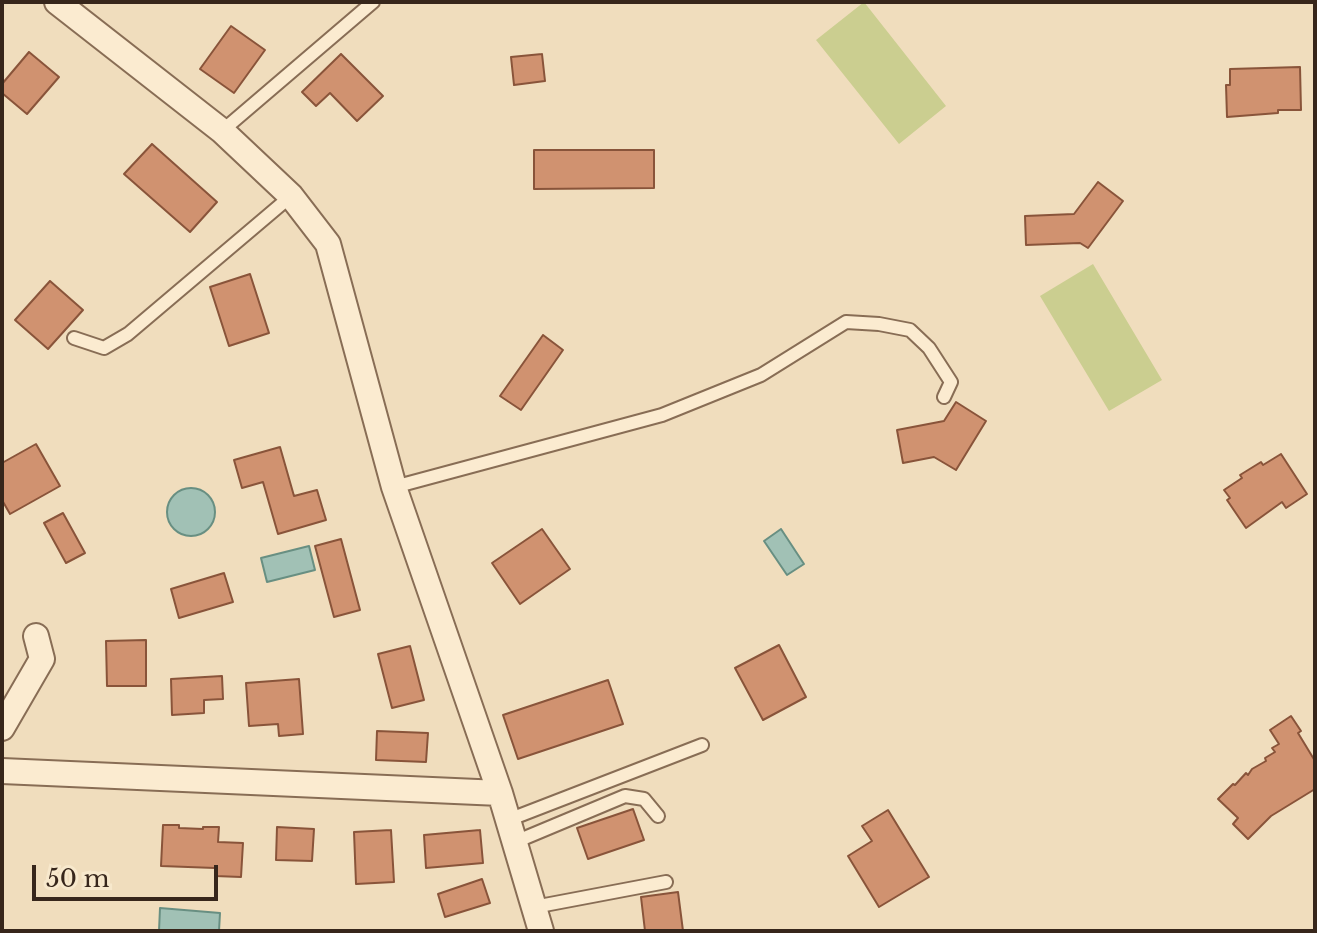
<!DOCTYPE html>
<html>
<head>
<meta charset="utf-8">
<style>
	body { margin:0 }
	#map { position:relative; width:1317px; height:933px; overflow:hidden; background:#f0ddbd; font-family:"Libre Baskerville",serif }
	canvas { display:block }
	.frame { position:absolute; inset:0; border:4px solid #37261b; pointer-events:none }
	.scale { position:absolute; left:32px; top:865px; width:186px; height:36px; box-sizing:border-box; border:4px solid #37261b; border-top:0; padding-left:10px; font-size:24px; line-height:28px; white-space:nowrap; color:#37261b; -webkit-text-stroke:6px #f7e8cc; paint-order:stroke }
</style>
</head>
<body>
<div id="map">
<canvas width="1317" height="933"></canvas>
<div class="frame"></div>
<div class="scale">50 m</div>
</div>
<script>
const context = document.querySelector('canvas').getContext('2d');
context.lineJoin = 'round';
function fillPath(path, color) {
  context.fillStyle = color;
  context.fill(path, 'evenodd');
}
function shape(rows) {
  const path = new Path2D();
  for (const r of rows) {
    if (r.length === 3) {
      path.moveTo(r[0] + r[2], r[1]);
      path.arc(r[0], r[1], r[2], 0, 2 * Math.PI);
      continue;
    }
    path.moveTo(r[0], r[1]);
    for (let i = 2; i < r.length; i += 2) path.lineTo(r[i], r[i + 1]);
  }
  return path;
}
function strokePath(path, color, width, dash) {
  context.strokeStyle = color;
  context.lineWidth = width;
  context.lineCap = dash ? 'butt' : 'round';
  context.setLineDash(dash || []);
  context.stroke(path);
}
fillPath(shape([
	[864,2,946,106,899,144,816,40],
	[1093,264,1162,380,1109,411,1040,296]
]), '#cbce90');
const water = shape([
	[191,512,24],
	[781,529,804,564,787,575,764,541,781,529],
	[309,546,315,570,267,582,261,558,309,546],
	[160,908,220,913,219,931,159,931,160,908]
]);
fillPath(water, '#a1c1b5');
strokePath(water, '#688f82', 2);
const building = shape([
	[231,26,265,50,234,93,200,69,231,26],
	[29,52,59,77,27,114,2,93,2,84,29,52],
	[341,54,383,96,357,121,330,93,316,106,302,92,341,54],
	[542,54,545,81,514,85,511,57,542,54],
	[1300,67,1301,110,1278,110,1278,113,1227,117,1226,85,1230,85,1230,69,1300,67],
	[152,144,217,202,190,232,124,174,152,144],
	[534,150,654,150,654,188,534,189,534,150],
	[1098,182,1123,201,1088,248,1080,243,1026,245,1025,216,1074,214,1098,182],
	[250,274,269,333,229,346,210,287,250,274],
	[50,281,83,310,48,349,15,320,50,281],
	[543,335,563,350,521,410,500,396,543,335],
	[956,402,986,421,956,470,934,457,903,463,897,430,944,421,956,402],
	[36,444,60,486,10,514,2,500,2,463,36,444],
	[280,447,294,496,317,490,326,520,278,534,263,482,242,488,234,460,280,447],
	[1281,454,1307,494,1286,508,1282,502,1246,528,1227,500,1230,498,1224,490,1242,478,1240,475,1261,462,1263,465,1281,454],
	[63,513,85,553,66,563,44,523,63,513],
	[542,529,570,569,520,604,492,563,542,529],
	[341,539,360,610,334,617,315,546,341,539],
	[224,573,233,602,179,618,171,589,224,573],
	[146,640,146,686,107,686,106,641,146,640],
	[779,645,806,697,763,720,735,668,779,645],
	[410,646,424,700,392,708,378,654,410,646],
	[222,676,223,699,204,700,204,713,172,715,171,679,222,676],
	[299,679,303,734,279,736,278,724,249,726,246,683,299,679],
	[608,680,623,724,518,759,503,715,608,680],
	[1291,716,1301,731,1298,733,1315,761,1315,789,1271,816,1248,839,1233,824,1238,818,1218,799,1233,784,1235,785,1246,773,1248,775,1252,769,1266,761,1265,758,1275,752,1272,748,1279,744,1270,730,1291,716],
	[377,731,428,733,426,762,376,760,377,731],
	[633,809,644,840,588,859,577,828,633,809],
	[888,810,929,877,879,907,848,856,872,841,862,826,888,810],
	[163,825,179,825,179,828,203,829,203,827,219,827,218,842,243,843,241,877,215,876,215,868,161,866,163,825],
	[277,827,314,829,312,861,276,860,277,827],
	[391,830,394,882,356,884,354,832,391,830],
	[480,830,483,863,426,868,424,835,480,830],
	[482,879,490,903,445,917,438,894,482,879],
	[678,892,683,931,645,931,641,897,678,892]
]);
fillPath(building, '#d09270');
strokePath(building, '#89543a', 2);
const service = shape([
	[222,131,373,2],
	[74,338,104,348,128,334,291,196],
	[394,487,662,415,761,375,846,322,879,324,910,330,929,348,951,382,944,397],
	[508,820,702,745],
	[515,842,625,796,644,799,658,816],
	[534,907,666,882]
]);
const minor = shape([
	[57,2,222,131,291,196,328,244,394,487,500,793,541,931],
	[2,728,42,659,36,636],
	[2,771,500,793]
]);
strokePath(service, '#886d55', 16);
strokePath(minor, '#886d55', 28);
strokePath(service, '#fbebd0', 12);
strokePath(minor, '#fbebd0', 24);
</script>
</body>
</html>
